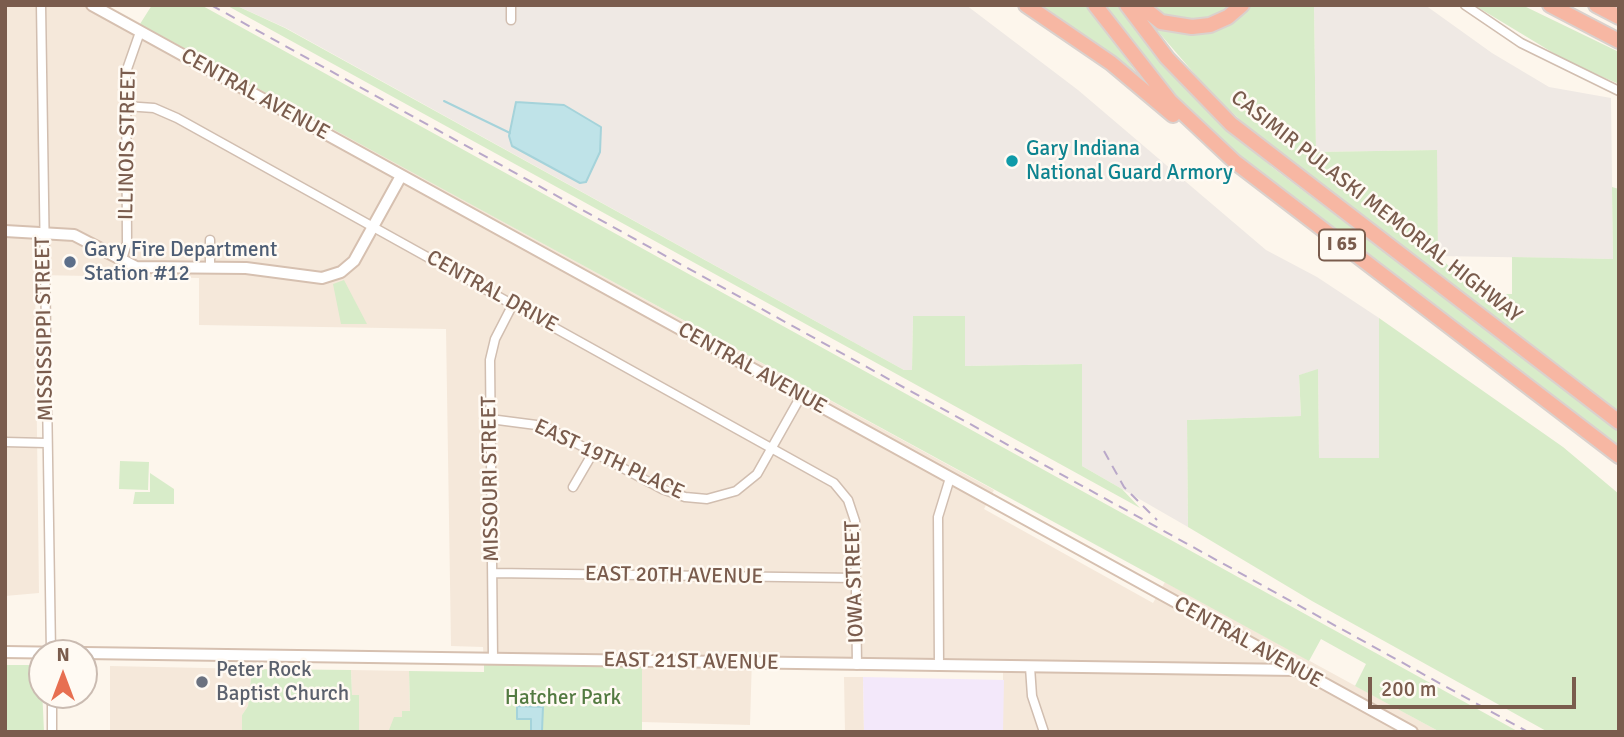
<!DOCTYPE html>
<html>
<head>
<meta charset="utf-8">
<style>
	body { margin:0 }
	#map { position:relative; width:1624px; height:737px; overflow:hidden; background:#fdf6ec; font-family:Signika,sans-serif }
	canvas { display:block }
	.frame { position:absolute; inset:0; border:7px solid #7a5c4d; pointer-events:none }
	.north { position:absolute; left:28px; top:639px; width:70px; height:70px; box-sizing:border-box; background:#fffaf3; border:2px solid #cabbb1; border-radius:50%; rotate:0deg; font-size:19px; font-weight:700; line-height:28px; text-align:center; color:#7a5c4d }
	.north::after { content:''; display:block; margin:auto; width:24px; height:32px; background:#e76f51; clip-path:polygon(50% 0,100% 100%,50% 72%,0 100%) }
	.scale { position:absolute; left:1368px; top:677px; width:208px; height:32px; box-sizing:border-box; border:4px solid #7a5c4d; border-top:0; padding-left:9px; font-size:21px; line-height:24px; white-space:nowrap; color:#7a5c4d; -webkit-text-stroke:5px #fffaf3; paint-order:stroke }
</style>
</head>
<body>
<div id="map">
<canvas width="1624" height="737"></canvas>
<div class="frame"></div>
<div class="north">N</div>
<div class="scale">200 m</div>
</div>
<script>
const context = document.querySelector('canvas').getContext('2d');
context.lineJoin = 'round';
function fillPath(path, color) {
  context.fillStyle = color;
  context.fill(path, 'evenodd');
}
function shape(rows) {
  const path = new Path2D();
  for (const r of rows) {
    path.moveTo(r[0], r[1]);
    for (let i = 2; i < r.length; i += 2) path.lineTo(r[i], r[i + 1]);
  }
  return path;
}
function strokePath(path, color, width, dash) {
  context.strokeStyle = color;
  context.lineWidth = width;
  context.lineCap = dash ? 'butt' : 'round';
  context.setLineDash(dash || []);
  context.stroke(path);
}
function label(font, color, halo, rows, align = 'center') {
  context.font = font + ' Signika,sans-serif';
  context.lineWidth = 5;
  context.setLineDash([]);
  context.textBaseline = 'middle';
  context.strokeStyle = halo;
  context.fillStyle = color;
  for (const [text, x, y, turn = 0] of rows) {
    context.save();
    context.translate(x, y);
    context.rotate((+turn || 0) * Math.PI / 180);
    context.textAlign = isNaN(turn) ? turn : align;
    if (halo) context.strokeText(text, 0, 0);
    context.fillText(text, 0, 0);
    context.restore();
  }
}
fillPath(shape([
	[5,5,107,5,994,490,984,509,1153,603,1165,582,1440,732,1003,732,1003,659,752,657,750,725,642,722,642,667,484,664,483,647,451,646,446,329,199,325,199,278,35,275,39,593,5,596],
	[110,666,252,669,248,706,242,715,242,732,110,732],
	[351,670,409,671,410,711,390,730,359,731,359,695,352,695],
	[844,677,863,677,864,732,845,732]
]), '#f5e8da');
fillPath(shape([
	[235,5,966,5,1078,90,1266,250,1317,277,1379,318,1379,458,1319,458,1318,370,1299,375,1301,416,1187,420,1188,527,1082,466,1082,364,965,366,964,316,913,316,912,370,904,370,286,28],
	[1314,5,1425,5,1492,53,1549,87,1611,98,1613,259,1438,256,1436,150,1316,152]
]), '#efe9e4');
fillPath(shape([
	[863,677,1004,680,1003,732,864,732]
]), '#f3e8fa');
fillPath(shape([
	[152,5,201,5,1519,732,1440,732,1355,686,1366,664,1321,639,1309,661,140,24],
	[226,5,235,5,285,28,904,370,912,370,913,316,965,316,965,366,1082,364,1082,466,1122,489,1140,508],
	[1036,5,1086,5,1144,83],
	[1101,5,1121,5,1185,88,1272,167,1619,430,1618,443,1612,443,1229,152,1168,91],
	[1147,5,1233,5,1206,19,1191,22,1164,15],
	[1250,5,1314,5,1316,152,1437,150,1438,256,1479,294,1512,294,1512,257,1613,259,1612,187,1619,189,1619,412,1252,131,1212,94,1148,20,1170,29,1246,10],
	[1474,5,1522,5,1619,52,1619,84,1570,63],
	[344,280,367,324,341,324,333,284],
	[1379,318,1563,447,1619,494,1619,732,1548,732,1312,601,1188,527,1187,420,1301,416,1299,375,1318,369,1319,458,1379,458],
	[120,461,149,462,148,490,119,489],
	[150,473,174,489,174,504,133,504,135,492,150,492],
	[484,664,642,667,642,732,242,732,242,715,248,706,252,669,351,670,352,695,359,695,359,730,389,730,394,717,402,717,402,711,410,711,409,671,484,672],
	[5,665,41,665,44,732,5,732]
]), '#d8ecc9');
const water = shape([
	[516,102,564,105,601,127,600,152,586,182,580,183,512,146,509,136,516,102],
	[517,706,543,707,542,731,531,731,531,719,517,719,517,706]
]);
fillPath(water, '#bfe3e8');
strokePath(water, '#a5d3da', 2);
strokePath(shape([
	[444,101,510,133]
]), '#a5d3da', 2);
const street = shape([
	[41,5,51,653],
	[511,5,511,20],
	[1465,5,1521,43,1619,91],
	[125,106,154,108,177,118,834,483,848,500,855,521,857,665],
	[122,259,127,243,126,72,140,32],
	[210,267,210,240],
	[490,419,544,426,662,489,685,497,707,499,736,491,757,474,801,396],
	[5,442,46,443],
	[573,487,594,451],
	[493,573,856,578],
	[493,659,490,360,495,339,513,304],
	[939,666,938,517,950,478],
	[1030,667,1032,696,1044,732],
	[52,695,52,732]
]);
const secondary = shape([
	[92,5,1412,732],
	[5,231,74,235,136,267,246,268,322,278,341,272,354,261,401,176],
	[5,652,73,653],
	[84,653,1296,670]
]);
const highway = shape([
	[1026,5,1111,63,1173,115],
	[1095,5,1170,101,1235,162,1619,456],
	[1127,5,1167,58,1231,124,1619,422],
	[1140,5,1161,22,1192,27,1210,25,1228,17,1242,5],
	[1550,5,1619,41],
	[1596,5,1619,17]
]);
strokePath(street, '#d1beb0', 11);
strokePath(secondary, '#d6c0b0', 14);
strokePath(highway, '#dad1cd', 18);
strokePath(street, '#fff', 8);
strokePath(secondary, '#fff', 10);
strokePath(highway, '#f7b7a3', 14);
strokePath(shape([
	[211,5,1528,732],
	[1104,451,1124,487,1157,520]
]), '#b9a8c9', 2, [10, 7]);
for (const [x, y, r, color] of [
	[1012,161,7,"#0f9aa8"],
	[70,262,7,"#5c6f8a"],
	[202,682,7,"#6b7280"]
]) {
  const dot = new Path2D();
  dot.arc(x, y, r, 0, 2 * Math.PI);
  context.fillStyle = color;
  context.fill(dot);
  strokePath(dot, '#fffaf3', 2.5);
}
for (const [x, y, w] of [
	[1342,245,46]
]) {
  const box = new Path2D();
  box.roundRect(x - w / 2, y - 15.5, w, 31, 5);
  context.fillStyle = '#fffaf3';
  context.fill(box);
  strokePath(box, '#7a5c4d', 2);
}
label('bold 19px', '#7a5c4d', null, [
	["I 65",1342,245]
]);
label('21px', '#7a5c4d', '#fffaf3', [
	["CENTRAL AVENUE",255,95,29],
	["ILLINOIS STREET",128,144,-89],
	["CASIMIR PULASKI MEMORIAL HIGHWAY",1376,207,38],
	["CENTRAL DRIVE",492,292,29],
	["MISSISSIPPI STREET",45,329,-91],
	["CENTRAL AVENUE",752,369,29],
	["EAST 19TH PLACE",609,460,25],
	["MISSOURI STREET",491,479,-91],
	["EAST 20TH AVENUE",674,576,1],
	["IOWA STREET",855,582,-92],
	["CENTRAL AVENUE",1248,643,29],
	["EAST 21ST AVENUE",691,662,1]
]);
label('21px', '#0d838f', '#fffaf3', [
	["Gary Indiana",1026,149],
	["National Guard Armory",1026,173]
], 'left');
label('21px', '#4e5e75', '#fffaf3', [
	["Gary Fire Department",84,250],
	["Station #12",84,274]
], 'left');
label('21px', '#5b616d', '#fffaf3', [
	["Peter Rock",216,670],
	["Baptist Church",216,694]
], 'left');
label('21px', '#537a41', '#fffaf3', [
	["Hatcher Park",563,698]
]);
</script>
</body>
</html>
